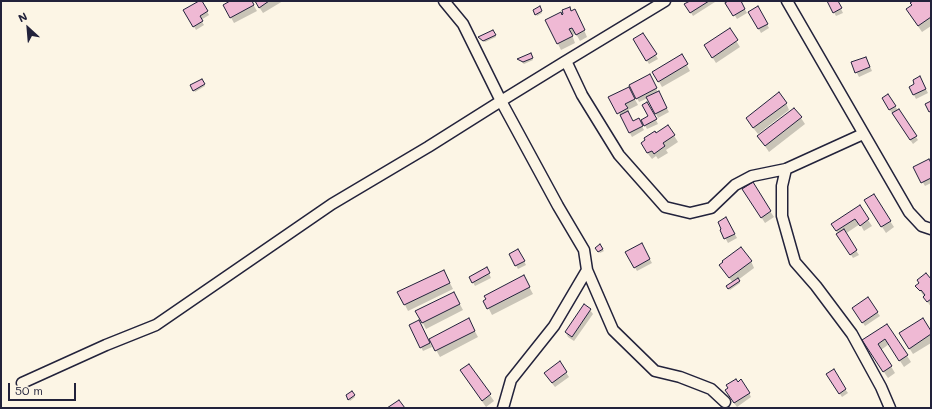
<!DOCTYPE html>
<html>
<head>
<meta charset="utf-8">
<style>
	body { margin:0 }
	#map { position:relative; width:932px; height:409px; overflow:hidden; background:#fcf5e5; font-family:Mali,sans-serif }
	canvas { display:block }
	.frame { position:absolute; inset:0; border:2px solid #22223b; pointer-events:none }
	.north { position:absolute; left:8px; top:8px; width:40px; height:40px; -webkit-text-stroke:3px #fcf5e5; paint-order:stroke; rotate:334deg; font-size:11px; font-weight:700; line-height:16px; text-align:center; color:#22223b }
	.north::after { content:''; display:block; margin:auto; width:14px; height:18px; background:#22223b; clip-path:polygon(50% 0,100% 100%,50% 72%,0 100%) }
	.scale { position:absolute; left:8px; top:383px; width:68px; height:18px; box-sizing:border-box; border:2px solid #22223b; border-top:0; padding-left:5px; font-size:12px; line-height:14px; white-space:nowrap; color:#22223b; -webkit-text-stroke:3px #fcf5e5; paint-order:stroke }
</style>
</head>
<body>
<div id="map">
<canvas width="932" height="409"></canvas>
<div class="frame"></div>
<div class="north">N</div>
<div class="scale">50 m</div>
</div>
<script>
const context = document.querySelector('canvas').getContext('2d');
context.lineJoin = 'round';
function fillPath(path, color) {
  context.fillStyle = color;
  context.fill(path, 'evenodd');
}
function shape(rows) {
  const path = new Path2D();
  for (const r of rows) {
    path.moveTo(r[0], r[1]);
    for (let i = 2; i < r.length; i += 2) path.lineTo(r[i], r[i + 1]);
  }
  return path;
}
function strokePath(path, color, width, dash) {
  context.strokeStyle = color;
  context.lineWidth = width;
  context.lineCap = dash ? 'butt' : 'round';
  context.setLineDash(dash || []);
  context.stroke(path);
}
fillPath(shape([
	[201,1,209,15,201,20,204,25,196,30,185,11],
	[232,1,251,1,257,11,234,23,224,5],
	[255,1,283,1,263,13],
	[691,1,715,1,715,2,693,16,686,5],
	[723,1,740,1,747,13,737,19,729,6,727,7],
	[828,1,837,1,843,13,836,16],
	[915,1,929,1,931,4,931,26,922,32,911,16],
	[539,8,542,13,537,16,534,10],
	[758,8,769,28,761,33,750,12],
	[571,11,578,16,587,37,580,41,576,34,572,35,575,43,561,50,558,44,562,16],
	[729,30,740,47,716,63,709,52],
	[493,31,496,37,485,42,479,38],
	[643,34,658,59,649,64,634,40],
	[530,54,533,60,524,64,519,59],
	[682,56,690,71,662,87,654,73],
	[868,62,872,71,859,77,852,63],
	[649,76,669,112,658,118,648,98,639,102,631,86],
	[202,80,205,86,195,92,191,85],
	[922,82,928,93,916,99,910,87],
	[632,94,638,105,628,110,630,115,633,122,638,119,644,130,632,137,610,97],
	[647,103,658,124,647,129,642,120,649,116],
	[786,103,789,110,758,134,750,124],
	[885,103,895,106,918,140,913,144],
	[801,118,805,124,769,152,759,137],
	[668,126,678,142,666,150,668,153,658,159,656,156,652,159,645,150,646,141],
	[931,165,931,183,925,186,914,167],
	[747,195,770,211,774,217,765,223],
	[859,207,872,226,864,231,860,224,845,234,859,255,853,258,840,238,833,224],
	[869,207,890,221,894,227,886,233],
	[726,218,737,238,728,243,721,230],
	[641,244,652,263,637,271,627,253],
	[600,246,604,251,600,253,596,248],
	[518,250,526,265,518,269,510,254],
	[751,261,754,268,738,280,740,283,730,290,727,286,733,283,724,271],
	[487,269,491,278,475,286,470,277],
	[447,277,453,289,408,311,399,293],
	[931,280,931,307,917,286],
	[527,283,533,294,492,315,485,301],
	[457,299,463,310,426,329,417,312],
	[590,310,593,314,574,341,568,337,566,333],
	[856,312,877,312,880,316,865,326],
	[421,325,432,347,423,351,421,347],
	[887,325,911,362,904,367,889,344,881,350,895,373,888,378,867,347],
	[472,326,478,337,440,357,430,339],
	[931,332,931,343,913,354,904,340],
	[559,362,569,377,555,387,547,377],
	[469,365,494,401,486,407,461,371],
	[830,378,845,389,848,393,842,397],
	[352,392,355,397,350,401,347,396],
	[749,393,751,397,737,407,728,395]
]), '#0003');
const building = shape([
	[199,1,202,1,208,11,200,16,203,21,193,27,183,10,199,1],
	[230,1,252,1,254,5,230,18,223,5,230,1],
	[255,1,269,1,259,8,255,1],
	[690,1,709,1,690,13,684,4,690,1],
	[728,1,741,1,745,9,733,16,725,3,728,1],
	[827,1,838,1,842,8,833,13,827,1],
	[913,1,930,1,931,2,931,17,918,26,906,9,912,5,910,3,913,1],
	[540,6,542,11,535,15,533,10,540,6],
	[758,6,768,24,758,29,748,12,758,6],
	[570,7,571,11,575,9,585,30,576,35,572,28,569,29,573,36,557,44,545,20,561,12,562,15,563,14,562,10,570,7],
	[730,28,738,40,712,58,704,45,730,28],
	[493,30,496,35,483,41,478,37,493,30],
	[643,33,657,54,646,61,633,39,643,33],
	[531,53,533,58,523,62,517,59,531,53],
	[682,54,688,64,658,82,652,72,682,54],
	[866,57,870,67,855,73,851,62,866,57],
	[650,74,657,88,636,99,629,85,650,74],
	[920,76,926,89,913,95,909,87,914,84,913,80,920,76],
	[202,79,205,84,193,91,190,85,202,79],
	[629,87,635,99,625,104,628,108,617,114,608,97,629,87],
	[659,91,667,108,655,114,646,97,659,91],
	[779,92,787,103,753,128,746,118,779,92],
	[888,94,896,106,889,110,882,98,888,94],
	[931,101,931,111,929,112,925,104,931,101],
	[647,102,657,119,644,126,641,120,648,116,642,105,647,102],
	[794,108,802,117,765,146,757,136,794,108],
	[899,109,917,136,910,140,892,113,899,109],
	[628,111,633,121,639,118,643,126,629,133,620,115,628,111],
	[668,125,675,135,663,143,665,146,654,154,652,151,647,153,641,143,645,140,644,138,655,131,656,133,668,125],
	[929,159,931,163,931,178,921,183,913,167,929,159],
	[753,182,771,211,761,218,742,189,753,182],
	[874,194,891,221,881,227,864,200,874,194],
	[860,205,869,219,860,226,855,219,836,231,831,224,860,205],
	[726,217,735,234,724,239,720,230,721,229,718,222,726,217],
	[844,229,857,250,850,255,836,234,844,229],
	[642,243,650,259,634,268,625,252,642,243],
	[600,244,603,249,598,252,595,248,600,244],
	[741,247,752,261,729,278,719,265,723,262,722,261,741,247],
	[518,249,525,261,515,266,509,254,518,249],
	[487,267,490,273,472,283,469,277,487,267],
	[444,270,450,283,404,305,397,292,444,270],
	[926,273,931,279,931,299,927,302,923,297,925,295,921,290,920,291,915,286,919,283,917,280,926,273],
	[524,275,530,287,487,309,483,301,486,299,484,296,524,275],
	[738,278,740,281,728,289,726,286,738,278],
	[454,292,460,304,422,323,415,311,454,292],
	[868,297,878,312,862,323,852,308,868,297],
	[584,304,591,309,572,337,565,332,584,304],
	[469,318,475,331,435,351,429,339,469,318],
	[923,318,931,331,931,334,909,349,899,333,923,318],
	[419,320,430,343,420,348,409,325,419,320],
	[887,324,908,355,899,361,885,339,878,344,892,366,883,372,862,340,887,324],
	[560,361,567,372,552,383,544,373,560,361],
	[469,364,491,394,482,401,460,370,469,364],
	[834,369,846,389,839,394,826,374,834,369],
	[736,379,738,382,741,379,750,393,734,403,725,390,728,388,726,385,736,379],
	[352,391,355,395,348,400,346,395,352,391],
	[399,400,405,408,387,408,399,400]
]);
fillPath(building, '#efb9d4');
strokePath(building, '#22223b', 1);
const street = shape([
	[444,1,463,24,501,101,566,61,582,95,619,155,665,207,690,213,711,208,735,185,752,176,786,169,863,134],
	[787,1,909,212,922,226,931,229],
	[566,61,665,1],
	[786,169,782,186,782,216,795,262,816,286,852,334,881,387,890,408],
	[587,270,613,330,655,371,680,377,711,389,725,402],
	[22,383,106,345,156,325,332,204,428,147,501,101,558,206,584,250,587,270,554,326,511,380,503,408]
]);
strokePath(street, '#22223b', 13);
strokePath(street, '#fcf5e5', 10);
</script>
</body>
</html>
